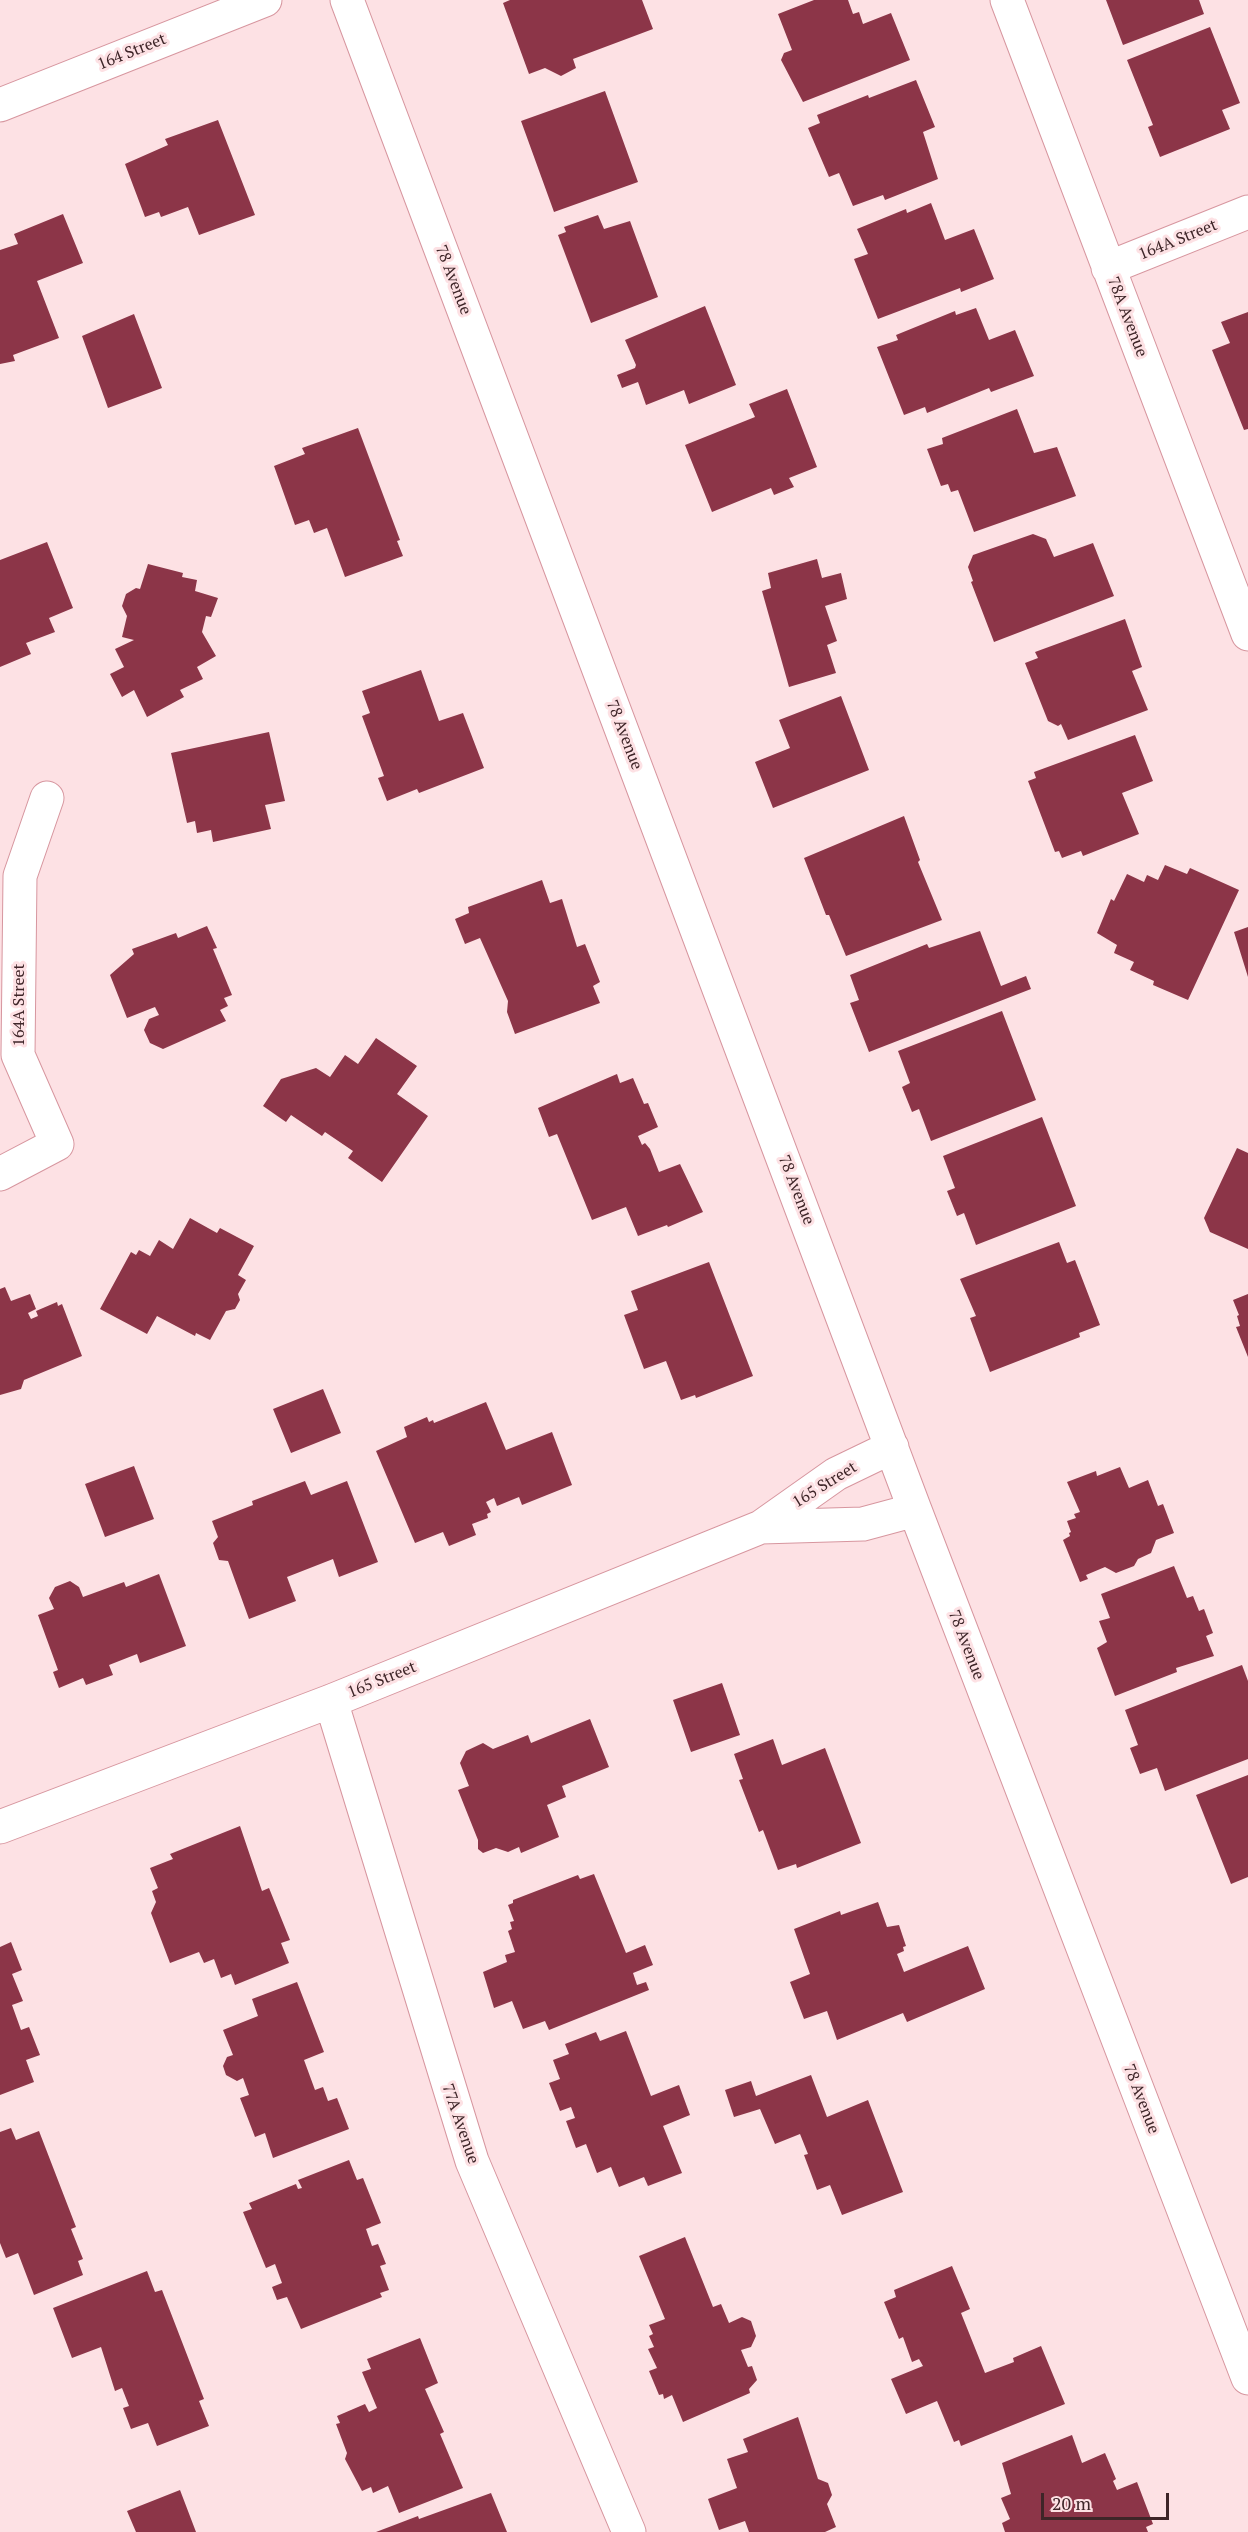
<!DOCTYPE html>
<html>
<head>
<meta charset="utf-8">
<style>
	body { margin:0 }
	#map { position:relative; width:1248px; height:2532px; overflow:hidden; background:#fde1e4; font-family:"PT Serif",serif }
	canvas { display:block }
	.scale { position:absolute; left:1041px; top:2493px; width:128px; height:27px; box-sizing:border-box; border:3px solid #3e2528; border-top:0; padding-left:8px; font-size:18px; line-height:21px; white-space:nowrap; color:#3e2528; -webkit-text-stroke:4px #fde1e4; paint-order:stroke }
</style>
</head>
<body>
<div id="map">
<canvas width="1248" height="2532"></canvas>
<div class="scale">20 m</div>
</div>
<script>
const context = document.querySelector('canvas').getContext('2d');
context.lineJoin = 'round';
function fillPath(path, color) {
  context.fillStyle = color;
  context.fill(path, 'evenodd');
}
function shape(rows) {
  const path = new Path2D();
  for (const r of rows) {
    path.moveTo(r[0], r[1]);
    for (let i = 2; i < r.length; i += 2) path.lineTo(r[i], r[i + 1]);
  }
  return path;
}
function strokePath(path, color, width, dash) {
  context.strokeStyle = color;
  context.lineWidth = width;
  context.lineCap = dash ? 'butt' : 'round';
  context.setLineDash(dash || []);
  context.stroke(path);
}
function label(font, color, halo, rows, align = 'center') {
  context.font = font + ' "PT Serif",serif';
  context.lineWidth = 6;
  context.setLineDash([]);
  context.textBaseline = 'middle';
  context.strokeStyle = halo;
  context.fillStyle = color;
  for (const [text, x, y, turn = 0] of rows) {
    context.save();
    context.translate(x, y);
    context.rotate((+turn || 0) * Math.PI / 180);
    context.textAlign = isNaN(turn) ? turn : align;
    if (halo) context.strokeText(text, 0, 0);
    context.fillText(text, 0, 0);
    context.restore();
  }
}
fillPath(shape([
	[510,0,642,0,653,29,573,59,576,68,561,76,545,68,529,74,503,3],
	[814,0,848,0,853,14,859,12,863,24,891,13,910,60,803,102,781,60,784,53,792,50,778,14],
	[1106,0,1199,0,1204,14,1123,45],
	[1210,27,1240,103,1222,110,1230,129,1160,157,1148,127,1153,125,1127,60],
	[916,80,935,127,923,132,938,179,885,200,883,195,853,206,839,173,829,177,808,128,820,123,817,115,868,95,869,98],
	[605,91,638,182,554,212,521,121],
	[218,120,255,215,199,235,188,207,161,217,159,212,145,217,125,164,168,145,165,139],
	[931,203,945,240,974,229,994,279,961,292,960,288,878,319,854,259,868,254,857,229,906,209,907,213],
	[63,214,83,263,37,281,59,338,13,355,15,361,0,364,0,250,18,244,14,234],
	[598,215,604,229,630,221,658,297,591,323,558,235,566,232,564,227],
	[705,306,736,385,689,404,684,390,646,405,638,382,622,388,617,375,635,368,636,365,625,340],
	[976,308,989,340,1015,330,1034,376,991,392,989,388,927,413,925,407,904,415,877,347,898,340,896,335,955,311,956,315],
	[1248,312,1248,429,1244,430,1212,350,1230,343,1221,322],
	[134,314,162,388,108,408,82,336],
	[787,389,817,467,789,478,794,487,774,495,771,488,712,512,685,445,755,417,749,404],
	[1017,409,1034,453,1057,447,1076,496,974,532,958,490,951,492,948,484,941,486,927,449,943,444,942,438],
	[358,428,400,540,397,541,403,556,345,577,327,528,314,533,309,520,295,525,274,466,305,454,302,448],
	[1033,534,1046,539,1054,557,1093,543,1114,596,994,642,971,582,973,581,968,567,973,555],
	[47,542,73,608,49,618,55,632,26,643,31,654,0,667,0,560],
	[817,559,822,578,841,573,847,599,825,606,837,641,827,645,836,673,789,687,762,591,771,588,768,573],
	[148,564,183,573,182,577,197,580,195,591,218,598,211,617,206,616,202,632,216,656,197,667,203,679,180,690,184,697,147,717,134,690,122,697,110,674,124,667,115,649,134,640,122,637,127,616,122,606,126,594,136,588,140,589],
	[1125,619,1142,667,1132,671,1148,710,1068,740,1061,724,1058,726,1048,721,1025,663,1038,658,1035,652],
	[421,670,439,721,463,713,484,768,419,793,417,789,387,801,378,778,384,776,362,716,370,713,362,691],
	[841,696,869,770,773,808,755,762,790,748,779,720],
	[269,732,285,801,265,805,271,829,213,842,211,830,197,833,195,821,187,823,171,753],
	[1135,735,1153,781,1122,793,1139,834,1083,856,1081,851,1062,858,1059,851,1055,852,1028,781,1036,778,1034,772],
	[904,816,920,860,918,862,942,920,846,956,829,915,826,915,804,858],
	[1165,865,1187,874,1190,868,1239,890,1188,1000,1153,985,1154,981,1130,970,1134,962,1114,953,1117,945,1097,933,1111,899,1114,901,1127,874,1144,882,1147,875,1158,880],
	[542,880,550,903,562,899,577,947,585,944,600,982,593,986,600,1003,515,1034,507,1012,508,1001,480,938,465,944,455,919,469,913,468,907],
	[207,926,217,948,213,949,232,995,224,998,228,1006,220,1010,226,1021,163,1049,150,1043,144,1030,149,1019,159,1015,155,1007,127,1018,110,975,134,954,132,949,176,933,178,938],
	[1248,927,1248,977,1234,932],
	[980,931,1001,986,1026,976,1031,989,869,1052,850,1003,859,1000,850,975,927,944,929,948],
	[1002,1011,1036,1100,931,1141,919,1109,912,1112,902,1087,910,1083,898,1051],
	[376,1038,417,1066,397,1094,428,1116,382,1182,348,1158,353,1151,325,1132,322,1136,291,1115,286,1122,263,1106,281,1079,316,1068,330,1077,345,1055,358,1064],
	[617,1074,620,1083,633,1078,644,1104,648,1103,658,1127,638,1136,642,1145,645,1143,650,1149,659,1172,680,1164,703,1212,668,1227,667,1225,638,1236,626,1207,592,1220,557,1134,549,1137,538,1108],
	[1042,1117,1076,1206,976,1245,964,1213,957,1216,947,1191,955,1188,943,1156],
	[1237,1148,1248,1153,1248,1249,1210,1232,1204,1218],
	[190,1218,217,1233,220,1228,254,1246,238,1275,246,1280,238,1294,240,1300,235,1309,226,1311,210,1340,196,1333,195,1336,157,1316,147,1334,100,1309,131,1252,136,1255,139,1250,150,1256,159,1240,173,1249],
	[1059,1242,1067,1263,1075,1260,1100,1325,1079,1333,1080,1337,990,1372,970,1318,976,1316,960,1279],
	[709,1262,753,1376,696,1398,695,1395,681,1400,666,1361,644,1369,624,1315,638,1310,631,1291],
	[5,1287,11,1301,30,1294,36,1309,28,1313,31,1319,38,1316,36,1311,57,1302,58,1306,62,1304,82,1356,24,1380,21,1389,0,1395,0,1289],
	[1248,1294,1248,1357,1236,1327,1240,1326,1237,1316,1239,1315,1233,1300],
	[323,1389,341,1433,291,1453,273,1409],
	[486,1402,506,1450,552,1432,572,1485,522,1505,519,1497,497,1506,494,1498,486,1502,491,1512,487,1514,488,1518,472,1524,476,1535,449,1546,443,1532,415,1543,376,1451,407,1437,404,1427,427,1417,429,1422,433,1420,434,1423],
	[134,1466,154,1519,105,1537,85,1484],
	[1120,1467,1129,1488,1148,1480,1158,1506,1163,1504,1174,1533,1156,1540,1151,1553,1138,1559,1134,1566,1116,1573,1105,1567,1086,1575,1088,1579,1080,1582,1063,1540,1070,1536,1069,1533,1071,1532,1067,1521,1076,1518,1074,1514,1080,1512,1067,1482,1096,1471,1097,1476],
	[305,1481,311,1495,347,1481,378,1562,339,1577,333,1559,287,1577,296,1601,249,1619,228,1561,219,1560,213,1543,218,1537,212,1521,253,1505,252,1501],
	[1174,1566,1187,1598,1193,1596,1199,1611,1204,1609,1213,1633,1206,1636,1214,1656,1176,1668,1177,1672,1115,1696,1097,1648,1107,1642,1099,1621,1110,1618,1101,1594],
	[159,1574,186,1646,140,1663,137,1654,109,1665,113,1675,86,1685,83,1678,59,1688,53,1672,58,1670,38,1615,54,1609,49,1598,55,1587,70,1581,79,1587,83,1597,124,1582,126,1587],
	[1242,1665,1248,1681,1248,1759,1165,1791,1157,1768,1140,1774,1130,1748,1138,1745,1125,1710],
	[722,1683,740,1735,691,1752,673,1700],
	[590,1719,609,1767,562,1786,566,1797,547,1805,559,1837,521,1853,519,1847,508,1852,496,1848,483,1853,478,1849,478,1840,458,1790,469,1786,460,1763,466,1751,483,1743,493,1749,528,1735,531,1743],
	[773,1739,782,1765,825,1748,861,1843,797,1868,796,1864,778,1870,763,1830,759,1832,739,1780,743,1779,734,1754],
	[1248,1775,1248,1877,1231,1884,1196,1795],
	[240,1826,262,1891,269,1888,290,1940,281,1943,289,1963,235,1985,231,1974,221,1978,214,1959,204,1963,199,1952,170,1963,151,1913,156,1902,152,1891,158,1888,150,1868,173,1859,170,1854],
	[594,1874,626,1953,645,1945,653,1965,633,1973,637,1985,646,1982,649,1990,549,2030,545,2021,523,2029,512,2001,494,2008,483,1972,507,1962,505,1955,515,1952,508,1931,512,1929,510,1922,514,1921,508,1905,513,1903,513,1900,578,1875,580,1879],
	[878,1902,887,1927,899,1925,906,1946,903,1947,904,1951,897,1954,904,1972,968,1946,985,1989,907,2022,903,2013,837,2040,827,2011,804,2019,790,1982,810,1974,794,1929,840,1911,841,1915],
	[11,1942,22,1970,12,1974,23,2001,12,2005,21,2030,29,2027,40,2055,26,2060,34,2082,0,2095,0,1947],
	[297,1982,324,2052,304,2060,315,2090,323,2087,328,2101,337,2098,349,2129,273,2158,265,2133,255,2137,240,2098,249,2095,243,2078,237,2081,226,2075,223,2066,227,2057,233,2055,223,2030,258,2016,252,1999],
	[626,2031,651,2096,679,2085,690,2115,663,2126,682,2173,648,2186,644,2177,619,2187,611,2167,597,2173,586,2144,576,2148,566,2121,575,2118,571,2107,560,2111,549,2083,560,2079,553,2060,569,2054,565,2044,596,2032,600,2041],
	[811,2075,827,2117,868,2100,903,2192,842,2215,830,2185,817,2190,804,2155,808,2154,800,2134,775,2144,760,2109,734,2117,725,2090,751,2081,756,2096],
	[11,2128,16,2140,39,2131,76,2227,71,2229,83,2259,78,2261,83,2275,34,2295,18,2253,6,2258,0,2243,0,2132],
	[349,2160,357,2180,363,2178,381,2223,366,2229,372,2246,378,2244,386,2264,380,2266,389,2290,380,2293,382,2297,301,2329,287,2297,277,2300,272,2287,282,2283,275,2264,266,2268,243,2212,252,2209,249,2203,296,2184,298,2189,302,2188,298,2180],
	[685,2237,713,2307,721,2304,729,2323,742,2317,751,2321,756,2336,751,2347,741,2350,748,2367,752,2366,757,2380,749,2389,750,2393,683,2422,672,2395,664,2399,663,2394,659,2395,649,2371,657,2368,648,2349,654,2347,649,2336,653,2334,649,2325,665,2319,639,2256],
	[952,2266,970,2309,961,2313,985,2373,1014,2362,1013,2358,1041,2346,1065,2404,961,2446,959,2440,954,2442,937,2401,906,2414,891,2379,923,2366,919,2359,912,2362,903,2337,899,2339,884,2302,896,2297,894,2290],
	[147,2271,155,2292,162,2290,204,2399,199,2401,209,2426,157,2446,148,2423,131,2429,123,2408,129,2406,122,2388,115,2391,101,2347,72,2358,53,2308],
	[420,2338,438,2383,425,2389,444,2432,440,2434,463,2488,399,2513,388,2486,373,2493,371,2487,362,2491,345,2459,347,2453,336,2424,340,2423,337,2416,365,2404,369,2412,377,2408,362,2372,371,2369,367,2359],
	[798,2417,818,2479,828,2483,832,2495,827,2504,836,2527,825,2532,749,2532,745,2521,719,2530,708,2499,737,2488,727,2459,748,2452,743,2439],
	[1072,2435,1082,2463,1105,2453,1116,2479,1113,2481,1117,2490,1137,2482,1153,2524,1146,2527,1148,2532,1005,2532,1002,2523,1010,2519,1001,2498,1011,2494,1002,2463],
	[180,2490,196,2532,136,2532,127,2511],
	[491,2493,507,2532,376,2532,418,2516,419,2519]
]), '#8c3548');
const minor = shape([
	[347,0,915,1510,1248,2378],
	[1007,0,1248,634],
	[0,105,265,0],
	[1108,268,1248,212],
	[0,1174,57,1144,18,1055,20,876,47,798],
	[761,1527,863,1524,915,1510],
	[331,1701,472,2161,629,2532],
	[0,1827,331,1701,761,1527,836,1474,892,1447]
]);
strokePath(minor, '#d7969f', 35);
strokePath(minor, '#fff', 33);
label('16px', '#3e2528', '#fde1e4', [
	["164 Street",132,52,-22],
	["164A Street",1178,240,-22],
	["78 Avenue",453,280,69],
	["78A Avenue",1127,317,69],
	["78 Avenue",624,735,69],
	["164A Street",19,1005,-90],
	["78 Avenue",796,1190,69],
	["165 Street",825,1485,-32],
	["78 Avenue",966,1645,69],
	["165 Street",382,1680,-22],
	["78 Avenue",1141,2099,69],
	["77A Avenue",460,2124,71]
]);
</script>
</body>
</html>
